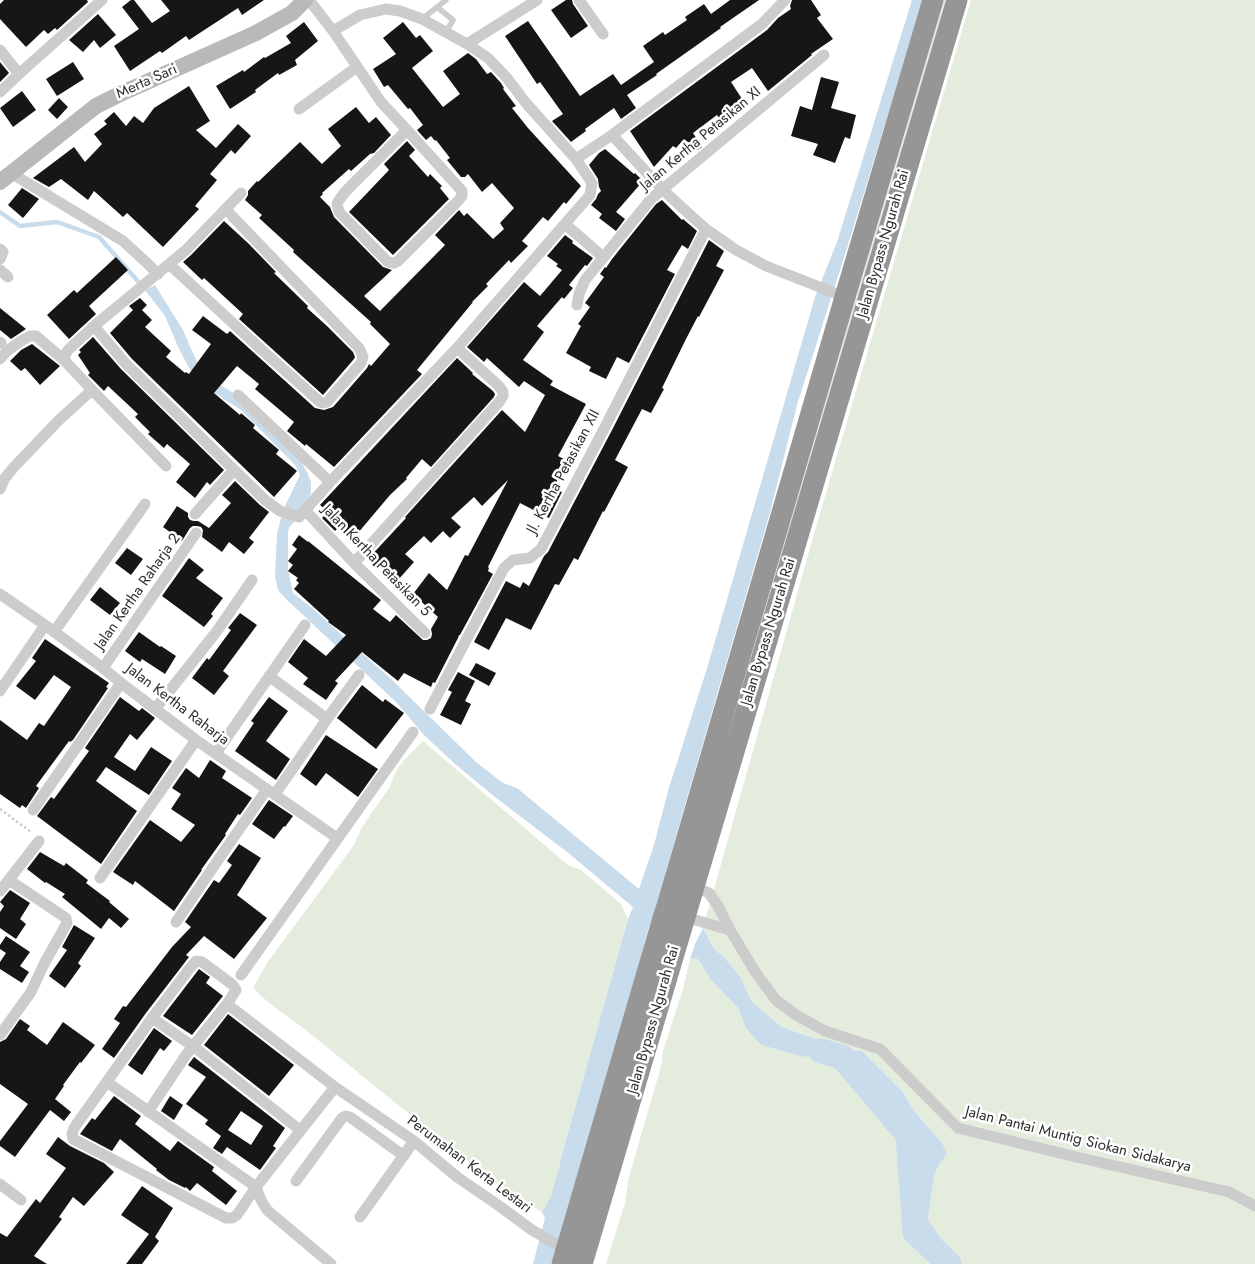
<!DOCTYPE html>
<html>
<head>
<meta charset="utf-8">
<style>
	body { margin:0 }
	canvas { display:block; background:#fff }
</style>
</head>
<body>
<canvas width="1255" height="1264"></canvas>
<script>
const context = document.querySelector('canvas').getContext('2d');
context.lineJoin = 'round';
function fillPath(path, color) {
  context.fillStyle = color;
  context.fill(path, 'evenodd');
}
function shape(rows) {
  const path = new Path2D();
  for (const r of rows) {
    path.moveTo(r[0], r[1]);
    for (let i = 2; i < r.length; i += 2) path.lineTo(r[i], r[i + 1]);
  }
  return path;
}
function strokePath(path, color, width, dash) {
  context.strokeStyle = color;
  context.lineWidth = width;
  context.lineCap = dash ? 'butt' : 'round';
  context.setLineDash(dash || []);
  context.stroke(path);
}
function label(font, color, halo, rows, align = 'center') {
  context.font = font + ' Jost,sans-serif';
  context.lineWidth = 5;
  context.setLineDash([]);
  context.textBaseline = 'middle';
  context.strokeStyle = halo;
  context.fillStyle = color;
  for (const [text, x, y, turn = 0] of rows) {
    context.save();
    context.translate(x, y);
    context.rotate((+turn || 0) * Math.PI / 180);
    context.textAlign = isNaN(turn) ? turn : align;
    if (halo) context.strokeText(text, 0, 0);
    context.fillText(text, 0, 0);
    context.restore();
  }
}
fillPath(shape([
	[944,0,948,0,761,624,790,521],
	[971,0,1255,0,1255,1264,961,1264,951,1248,942,1240,928,1219,934,1177,939,1164,942,1143,915,1112,902,1091,862,1051,850,1051,782,1027,752,1002,741,978,724,957,714,949,703,928,816,527],
	[423,741,568,865,581,870,621,904,628,919,561,1158,560,1164,551,1195,545,1207,542,1212,492,1181,302,1027,269,1003,253,988,267,963,354,845,362,827,389,788,397,769,405,759],
	[696,958,700,962,710,979,738,1008,745,1026,810,1055,832,1059,859,1070,919,1153,920,1166,919,1173,908,1209,909,1229,938,1264,606,1264,625,1203,629,1177,662,1063,663,1051,683,989,690,959]
]), '#e4ecdd');
fillPath(shape([
	[912,0,923,0,848,245,797,405,771,509,694,774,668,864,659,902,649,926,629,1000,551,1264,533,1264,545,1218,542,1212,545,1207,551,1195,560,1164,561,1158,628,919,633,907,567,852,495,797,455,764,423,734,396,702,286,599,278,590,275,577,277,534,283,510,300,475,295,465,241,410,199,383,193,375,179,349,165,316,145,290,155,285,183,330,200,369,210,379,229,390,243,401,301,461,307,472,311,482,311,493,304,510,289,528,288,532,288,569,293,593,311,607,356,648,389,677,476,762,503,783,517,788,639,889,654,845,668,791,708,665,815,297,837,242],
	[703,928,714,949,724,957,741,978,752,1002,782,1027,850,1051,862,1051,902,1091,915,1112,942,1143,947,1154,939,1164,934,1177,928,1219,942,1240,951,1248,961,1264,938,1264,909,1229,908,1209,919,1173,920,1166,919,1153,859,1070,832,1059,810,1055,804,1057,762,1045,757,1041,745,1026,738,1008,710,979,700,962,696,958,690,959,695,944]
]), '#c9dcec');
strokePath(shape([
	[0,212,20,226,57,222,99,237,142,286]
]), '#c9dcec', 4.5);
strokePath(shape([
	[821,1051,842,1057,908,1135,915,1232,949,1264]
]), '#c9dcec', 25);
fillPath(shape([
	[4,0,87,0,88,2,57,30,55,28,48,34,44,30,26,47,0,19,0,4],
	[131,0,134,0,152,23,170,11,161,0,264,0,242,15,238,8,189,40,186,36,162,53,160,51,130,71,114,46,139,29,122,7],
	[566,0,572,0,573,4,588,26,571,38,551,10],
	[730,0,759,0,720,27,721,28,656,74,657,75,627,95,636,108,621,119,614,108,585,129,586,131,571,142,552,121,563,114,540,82,537,84,505,36,528,21,580,96,613,74,621,85,654,62,643,46,663,32,665,35,687,20,685,17,704,4,711,14],
	[792,0,811,0,821,15,817,18,833,39,811,54,812,55,768,91,752,68,731,82,744,102,720,119,717,115,693,133,702,147,698,150,684,139,676,148,673,146,654,167,630,131,767,30,778,18,791,9,790,6],
	[98,14,116,35,100,48,94,40,83,52,69,40],
	[304,22,318,41,295,60,297,65,279,75,278,73,255,90,256,92,230,109,216,86,243,70,244,72,264,57,265,58,291,43,286,36],
	[403,22,416,38,420,35,433,51,412,68,443,107,460,94,443,71,468,53,476,59,487,74,491,72,501,83,504,88,503,89,516,106,512,108,528,128,581,186,566,204,564,202,548,221,543,217,522,241,528,246,511,263,509,260,486,284,488,286,472,302,473,302,417,370,422,374,334,467,306,444,305,446,287,431,294,422,255,389,259,384,237,366,214,393,240,415,241,413,255,425,253,428,279,450,276,454,297,471,274,497,132,359,110,333,133,310,129,306,140,298,147,305,142,310,152,320,145,327,171,351,166,357,185,373,186,372,189,374,211,344,192,330,203,316,227,334,230,331,315,408,324,410,333,407,367,368,369,364,371,366,390,344,370,324,371,322,293,252,294,250,259,218,262,215,245,200,248,195,248,191,257,181,258,182,300,142,322,164,341,146,328,129,356,107,369,123,376,117,391,135,374,153,370,154,351,171,349,169,322,193,323,194,320,197,330,207,334,217,383,267,392,270,364,296,380,311,445,245,435,235,459,210,464,216,467,213,493,239,504,229,500,223,514,208,492,183,482,192,468,174,465,177,461,177,447,160,450,158,436,140,435,141,431,136,426,140,417,130,423,125,410,108,408,109,388,85,384,87,373,69,396,54,383,38],
	[0,62,9,73,0,82],
	[73,62,84,79,57,96,46,79],
	[821,77,839,82,831,108,856,115,850,139,845,137,835,163,813,155,818,144,791,136,800,106,812,110],
	[189,86,210,121,196,130,216,148,238,124,251,136,235,154,231,150,210,174,217,180,195,206,199,209,163,247,127,213,123,217,94,191,88,200,61,179,49,187,33,178,74,147,85,162,102,144,94,134,107,124,104,121,114,112,126,126,134,116,143,123,154,108],
	[22,91,36,110,13,127,0,108],
	[59,98,68,107,57,119,48,110],
	[407,141,415,150,409,156,428,177,430,174,442,186,440,188,449,199,393,255,349,212,389,170,384,164],
	[605,149,634,174,635,173,643,181,616,212,625,219,616,231,599,218,602,214,591,205,596,199,598,194,601,191,599,187,598,179,589,165,599,153],
	[22,188,39,199,23,218,8,205],
	[662,200,682,220,683,219,697,231,688,249,682,245,667,270,675,274,629,363,617,357,606,379,589,371,591,367,566,353,581,326,578,324,590,307,585,303,604,277,600,274,605,267,606,268,612,259,656,204],
	[224,221,249,244,276,272,274,273,308,306,307,308,327,326,353,352,355,357,354,359,323,395,239,319,243,314,204,278,202,280,183,262,191,255],
	[565,235,573,241,572,243,593,258,587,266,585,265,569,285,573,288,564,299,562,297,537,326,544,332,523,360,553,381,550,385,586,404,558,456,564,459,557,472,561,474,553,488,562,492,549,518,520,503,488,567,489,568,488,571,493,574,460,635,459,635,458,638,435,683,433,682,431,687,404,673,398,681,362,652,335,681,338,683,326,700,303,684,308,678,288,662,304,639,326,656,346,635,328,622,329,621,294,589,299,583,296,580,298,578,288,571,293,565,288,561,297,549,292,545,299,535,308,542,308,541,381,600,373,609,390,622,396,615,423,640,427,640,431,638,432,634,431,629,438,617,413,594,429,573,447,590,465,555,468,556,508,480,482,506,474,497,451,518,461,527,450,538,443,531,431,543,424,536,405,554,414,562,398,580,382,565,378,570,367,560,406,518,405,517,502,410,525,432,545,395,524,381,519,387,487,358,484,362,467,347,524,282,540,296,562,270,556,266,558,264,547,256],
	[709,240,724,251,716,266,724,270,699,317,698,316,686,339,662,388,664,389,651,413,642,409,615,460,628,467,604,512,603,511,578,560,574,558,559,585,555,584,531,630,506,618,489,650,474,642,506,581,520,588,523,582,529,586,544,556,548,552,612,430],
	[116,257,128,270,89,306,96,314,69,339,47,315,74,290,77,293],
	[0,308,26,329,11,339,0,330],
	[93,337,121,369,224,470,210,485,207,482,195,498,176,482,190,464,167,444,164,448,148,434,150,432,135,417,138,414,108,386,104,391,88,375,90,373,78,355,81,352,79,350],
	[32,344,60,366,40,385,25,368,21,371,10,361,21,350],
	[457,358,473,373,472,374,493,391,495,394,494,397,431,467,422,459,406,478,407,479,390,495,352,540,338,528,335,531,322,518,328,512,320,505],
	[235,481,260,505,269,512,249,538,254,542,244,554,229,542,222,552,202,537,203,530,201,527,197,526,193,526,190,528,182,541,163,527,177,506,188,513,188,517,190,520,194,521,198,521,209,528,231,503,222,495],
	[127,548,143,559,131,575,115,563],
	[189,558,204,570,196,578,223,598,211,614,213,616,204,627,162,596],
	[100,587,120,603,110,615,90,600],
	[240,613,257,625,223,671,229,676,214,695,192,678,207,658,209,660,231,630,228,628],
	[139,632,160,647,161,646,176,656,165,674,142,659,140,662,125,651],
	[45,639,109,683,106,687,108,688,73,740,70,742,69,741,36,786,39,788,26,808,22,805,20,808,0,794,0,720,27,740,39,723,44,726,71,687,54,675,35,700,16,686,36,661,32,658],
	[476,663,496,673,489,686,469,675],
	[458,672,475,681,465,701,471,704,461,725,440,715,452,692,448,690],
	[362,685,383,702,385,699,404,713,376,749,337,718],
	[120,697,139,711,142,708,155,718,137,740,130,734,114,757,135,771,151,747,172,761,149,795,106,767,96,781,137,811,101,864,37,816,51,797,54,799,89,751,85,748],
	[269,697,288,711,266,741,290,759,276,780,235,751,254,723,251,721],
	[326,735,378,769,358,797,326,773,316,786,300,774],
	[210,760,226,771,222,778,252,798,240,815,238,814,225,834,226,835,201,870,202,870,174,911,135,881,133,885,113,872,150,820,181,842,195,825,171,809,181,794,172,788,186,768,199,778],
	[269,800,293,816,285,827,284,826,274,839,252,824],
	[239,844,261,858,237,895,267,918,234,959,204,936,186,955,189,957,146,1013,114,1058,102,1049,120,1023,114,1019,123,1006,126,1007,172,947,191,927,185,922,214,880,219,883,232,865,227,861],
	[40,852,64,866,66,863,88,880,86,883,110,901,109,902,129,919,121,928,109,918,101,929,62,897,65,894,46,882,45,883,27,869],
	[10,890,30,903,20,919,26,924,16,939,0,928,0,912,4,906,0,902],
	[74,925,95,938,78,963,81,966,65,988,49,976,67,950,62,947],
	[6,936,30,952,20,966,29,972,22,983,0,969,0,962,6,953,0,949,0,945],
	[199,969,210,977,206,983,223,996,192,1035,163,1016],
	[228,1014,294,1065,269,1096,204,1045],
	[20,1019,30,1026,27,1030,47,1045,63,1022,95,1045,81,1063,80,1062,63,1085,64,1086,55,1099,71,1112,64,1121,50,1110,15,1157,0,1146,0,1141,28,1104,0,1084,0,1042,6,1039],
	[154,1028,172,1041,164,1051,160,1048,142,1075,128,1065],
	[194,1057,285,1128,273,1146,276,1148,260,1170,227,1147,222,1154,213,1148,221,1136,205,1124,208,1120,186,1104,206,1077,188,1065],
	[241,1111,263,1126,251,1145,228,1130],
	[114,1096,141,1116,135,1124,170,1151,178,1141,214,1167,212,1171,237,1191,226,1205,197,1183,190,1191,186,1187,185,1188,169,1180,156,1170,157,1169,120,1139,112,1151,80,1134,92,1118,95,1120],
	[170,1096,183,1105,174,1120,161,1111],
	[58,1137,70,1146,104,1163,114,1172,84,1206,73,1197,59,1217,62,1219,34,1256,47,1264,0,1264,0,1233,7,1237,36,1199,40,1203,66,1168,46,1154],
	[142,1186,173,1208,155,1237,159,1241,142,1264,126,1264,149,1234,121,1215]
]), '#161616');
strokePath(shape([
	[0,809,31,832]
]), '#ccc', 2.5, [2.5, 2.5]);
strokePath(shape([
	[437,7,453,20,446,32],
	[422,19,446,0]
]), '#ccc', 5.5);
strokePath(shape([
	[309,0,333,31,381,102,407,130,462,191,462,196,458,201,398,261,394,263,388,262,339,212,337,204,339,200,346,191,407,130],
	[579,0,603,34],
	[467,44,537,0],
	[0,50,19,74],
	[0,92,19,74,102,0],
	[299,109,357,67],
	[612,135,662,189,688,213,706,229,736,250,766,266,845,297],
	[576,159,612,135,762,24,785,0],
	[11,173,123,241,148,264,158,274],
	[565,224,603,257],
	[0,249,3,252,0,259],
	[169,264,263,351,320,402,323,403,327,402,361,363,363,357,359,348,233,217,226,209],
	[0,270,8,277],
	[577,305,579,294,585,280,651,199,824,55],
	[94,326,126,364,265,500,280,511,299,517,330,482,457,348,590,195,592,183,576,159,526,103,507,78,488,58,467,44,422,19,400,11,386,9,360,15,333,31],
	[0,342,1,343],
	[0,359,7,351,21,341,30,336,36,336,65,361,92,390,166,466],
	[65,361,65,355,68,350,94,326,186,250,241,193],
	[238,395,330,482],
	[0,489,5,478,14,467,59,420,92,390],
	[305,510,354,563,425,633],
	[195,514,234,470],
	[354,563,500,401,503,396,503,392,498,385,457,348],
	[0,594,45,625,103,668,121,683,196,740,337,838],
	[54,632,145,504],
	[103,668,196,533],
	[269,676,327,719],
	[0,691,45,625],
	[156,708,217,631,252,580],
	[430,709,504,568,513,560,530,558,541,549,605,427,706,229],
	[216,753,305,625],
	[275,794,327,719,359,675],
	[33,810,121,683],
	[100,878,196,740],
	[693,886,709,893,718,906,730,930,756,973,776,1000,796,1015,825,1031,880,1049,958,1128,1072,1156,1229,1192,1255,1206],
	[0,891,39,841],
	[685,917,730,930],
	[176,922,214,866,267,789],
	[241,975,413,732],
	[227,1004,335,1087,414,1141,457,1177,498,1205,532,1230,566,1250],
	[152,1018,194,1047,300,1130],
	[0,1035,31,992,44,964,67,923,66,918,9,880],
	[107,1082,256,1187,261,1200,267,1210,331,1264],
	[148,1112,186,1055,227,1004,236,990,233,985,202,962,196,961,190,968,152,1018,74,1128,72,1134,73,1139,226,1218,232,1218,237,1215,256,1187,335,1087],
	[296,1181,342,1118,346,1116,350,1117,404,1156],
	[0,1184,21,1200],
	[360,1217,414,1141]
]), '#ccc', 11);
strokePath(shape([
	[0,182,96,106,120,94,256,33,292,13,305,0]
]), '#b9b9b9', 16);
strokePath(shape([
	[562,1264,663,918,667,906,845,297,933,0],
	[582,1264,957,0]
]), '#969696', 21);
label('15px', '#2f2f2f', '#fff', [
	["Merta Sari",147,82,-24],
	["Jalan Kertha Petasikan XI",701,139,-40],
	["Jalan Bypass Ngurah Rai",884,244,-74],
	["Jl. Kertha Petasikan XII",564,472,-62],
	["Jalan Kertha Petasikan 5",376,561,46],
	["Jalan Kertha Raharja 2",138,592,-55],
	["Jalan Bypass Ngurah Rai",769,632,-73],
	["Jalan Kertha Raharja",177,705,37],
	["Jalan Bypass Ngurah Rai",654,1020,-74],
	["Jalan Pantai Muntig Siokan Sidakarya",1078,1140,14],
	["Perumahan Kerta Lestari",469,1165,37]
]);
</script>
</body>
</html>
